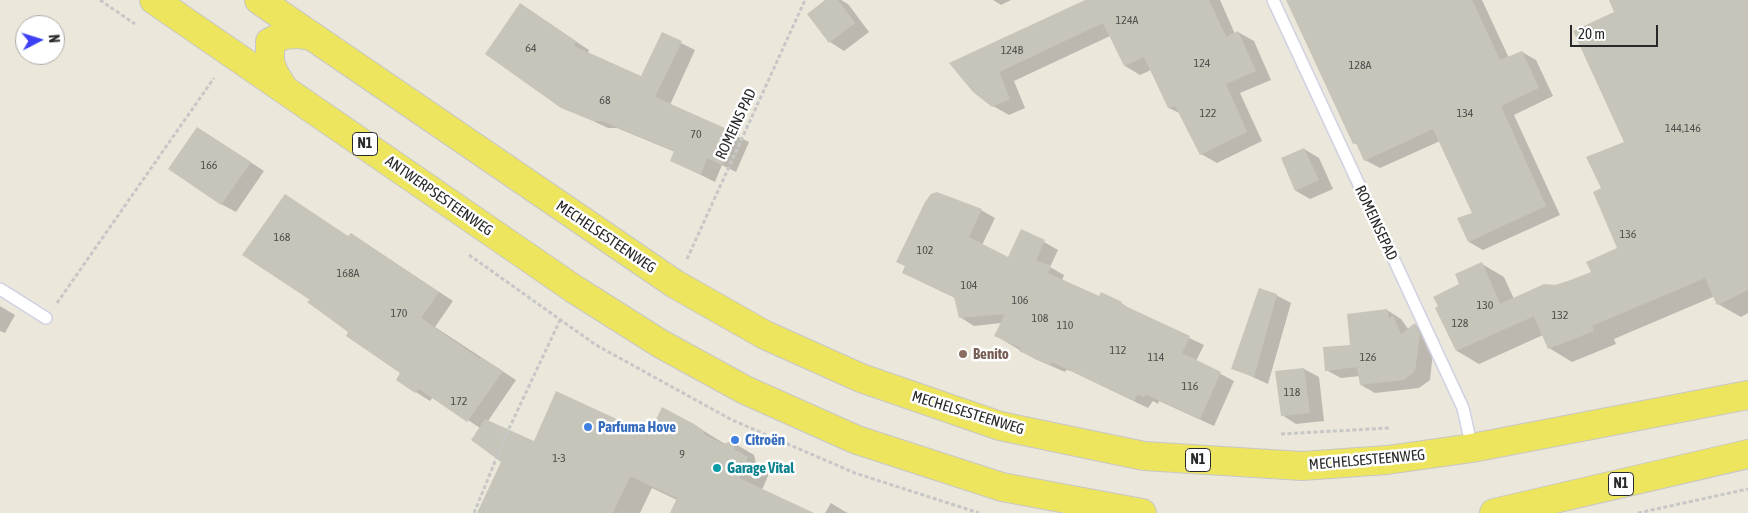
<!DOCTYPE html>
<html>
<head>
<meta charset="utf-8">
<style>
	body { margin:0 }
	#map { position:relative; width:1748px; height:513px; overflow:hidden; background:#ebe7db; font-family:"Asap Condensed",sans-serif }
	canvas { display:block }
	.north { position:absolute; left:15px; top:15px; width:50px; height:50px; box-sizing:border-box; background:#fff; border:1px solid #a9a9a9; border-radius:50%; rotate:85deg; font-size:14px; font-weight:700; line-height:20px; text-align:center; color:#292929 }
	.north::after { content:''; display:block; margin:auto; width:18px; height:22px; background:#3d40f6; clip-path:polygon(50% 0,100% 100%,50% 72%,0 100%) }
	.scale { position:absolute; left:1570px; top:25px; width:88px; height:22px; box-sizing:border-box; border:2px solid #292929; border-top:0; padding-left:6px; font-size:15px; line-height:18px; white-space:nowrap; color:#292929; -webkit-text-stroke:4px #fff; paint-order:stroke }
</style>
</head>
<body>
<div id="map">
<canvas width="1748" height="513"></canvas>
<div class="north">N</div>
<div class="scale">20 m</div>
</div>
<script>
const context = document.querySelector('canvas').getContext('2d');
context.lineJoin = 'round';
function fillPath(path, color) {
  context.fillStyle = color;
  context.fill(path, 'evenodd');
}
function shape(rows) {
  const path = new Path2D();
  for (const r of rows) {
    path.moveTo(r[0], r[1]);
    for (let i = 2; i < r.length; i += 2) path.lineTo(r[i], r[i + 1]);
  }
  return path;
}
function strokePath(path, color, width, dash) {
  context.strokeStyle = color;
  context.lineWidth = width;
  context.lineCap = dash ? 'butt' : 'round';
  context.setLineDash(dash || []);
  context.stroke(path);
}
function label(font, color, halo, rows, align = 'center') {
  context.font = font + ' "Asap Condensed",sans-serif';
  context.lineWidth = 5;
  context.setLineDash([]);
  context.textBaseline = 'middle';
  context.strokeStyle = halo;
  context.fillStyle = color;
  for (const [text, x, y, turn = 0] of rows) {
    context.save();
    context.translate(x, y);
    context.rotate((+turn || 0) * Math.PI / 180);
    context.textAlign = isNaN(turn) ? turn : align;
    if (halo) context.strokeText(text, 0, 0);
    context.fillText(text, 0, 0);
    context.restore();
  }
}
fillPath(shape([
	[827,0,841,0,848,4,869,32,844,51,830,42,809,14],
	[993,0,1011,0,1001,5],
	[1095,0,1220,0,1235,34,1238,32,1254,41,1271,80,1240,93,1262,141,1217,163,1201,154,1181,114,1169,108,1151,70,1140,75,1125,66,1110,36,1014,81,1025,108,1009,115,993,106,951,63],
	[1288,0,1482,0,1509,58,1522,52,1536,60,1553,96,1514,115,1560,215,1483,250,1469,242,1473,214,1440,141,1380,168,1365,160,1358,145,1354,143],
	[1610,0,1748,0,1748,313,1741,317,1718,304,1715,296,1614,339,1616,344,1572,362,1549,348,1543,335,1479,364,1457,351,1461,285,1482,264,1504,277,1514,299,1592,273,1618,248,1602,189,1625,143,1616,12],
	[521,5,589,50,588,53,642,77,663,34,695,50,670,105,749,142,736,172,722,165,715,182,671,160,675,152,617,128,608,128,561,106],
	[212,137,264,171,236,212,221,204],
	[1304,149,1319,158,1333,189,1310,199,1296,191],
	[981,210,995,218,982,245,1008,259,1044,242,1058,250,1050,267,1064,275,1062,281,1100,298,1121,303,1135,312,1204,345,1196,361,1234,381,1214,426,1159,401,1158,404,1153,401,1148,408,1071,371,1066,370,1065,372,1035,359,996,336,1002,323,974,326,960,317,955,298,903,273],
	[351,234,453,301,435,327,516,380,488,421,534,442,650,436,694,425,725,444,732,442,754,455,756,463,770,471,762,490,809,513,671,513,677,500,652,488,640,513,479,513,503,461,480,428,433,397,430,401,397,380,402,373,350,332,349,237],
	[1276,295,1291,303,1268,384,1233,368],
	[0,306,15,315,5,333,0,331],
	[1387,310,1401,319,1409,330,1415,325,1430,333,1434,343,1430,380,1419,388,1375,393,1361,385,1360,376,1341,378,1326,370],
	[1304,369,1319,377,1324,421,1296,424,1282,415],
	[831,503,844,511,848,513,825,513]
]), '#0003');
fillPath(shape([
	[825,0,838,0,855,23,829,43,807,14],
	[1085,0,1209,0,1226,37,1238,31,1256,71,1226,84,1247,132,1200,155,1175,106,1168,108,1144,57,1124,66,1103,23,999,72,1010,99,992,107,973,92,949,63],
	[1286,0,1472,0,1500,60,1522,51,1539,88,1501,106,1546,206,1468,242,1457,218,1472,213,1433,129,1364,161,1356,143,1353,144],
	[1609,0,1748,0,1748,290,1717,305,1705,278,1592,326,1594,331,1548,349,1534,316,1456,351,1435,308,1438,306,1433,297,1459,284,1455,274,1482,262,1500,304,1544,284,1558,285,1591,272,1586,262,1617,248,1593,192,1601,188,1586,157,1624,142,1573,31,1614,12],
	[520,3,576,41,574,46,641,76,662,32,682,41,655,97,736,133,722,165,707,158,701,175,670,161,674,151,602,121,593,121,561,108,485,54],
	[197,127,251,162,221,205,168,169],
	[1304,148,1319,180,1295,191,1281,158],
	[937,192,982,209,969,237,1008,257,1021,229,1045,240,1036,260,1051,266,1048,273,1099,296,1101,292,1122,302,1121,304,1190,336,1182,353,1221,372,1200,419,1145,394,1144,397,1138,394,1134,401,1056,364,1052,362,1050,365,1019,351,1021,348,994,336,1005,314,959,318,954,297,902,273,905,266,896,262,925,202,931,194],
	[285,194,348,236,351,233,439,292,421,318,480,359,481,357,503,371,467,422,419,389,415,393,396,380,400,373,346,336,348,332,307,302,310,300,242,255],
	[1259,288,1277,294,1254,377,1231,369],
	[1387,309,1389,318,1393,316,1401,334,1415,323,1420,334,1415,371,1404,380,1360,385,1357,367,1325,371,1323,347,1350,345,1347,314],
	[1304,368,1310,413,1281,416,1275,371],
	[556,391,649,434,662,407,694,424,703,430,704,434,723,444,732,441,735,450,748,457,739,478,814,513,670,513,677,498,630,476,613,513,477,513,501,462,471,440,485,419,534,441]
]), '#c7c5ba');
const lane = shape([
	[1273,0,1463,408,1472,448],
	[0,289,46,318]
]);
const primary = shape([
	[154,0,574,289,661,344,745,390,857,440,1002,487,1142,513],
	[259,0,675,284,765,335,861,378,1000,426,1144,456,1302,466,1387,460,1472,448,1748,395],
	[284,89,274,73,270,62,270,42,284,35,297,34,311,36],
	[1494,513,1748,454]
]);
strokePath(lane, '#d0d1e2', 14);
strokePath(primary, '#c7c7c7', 30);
strokePath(shape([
	[100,0,135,24],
	[469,255,596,345,732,420,855,473,979,513],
	[687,259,805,0],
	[57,303,214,78],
	[1281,434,1389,428],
	[474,513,505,437,561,318],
	[1638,513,1748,489]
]), '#c7c7c7', 3, [4, 2.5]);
strokePath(lane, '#fff', 11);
strokePath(primary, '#eee55e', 28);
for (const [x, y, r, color] of [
	[963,354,5,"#8d6e63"],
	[588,427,5,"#3f7fe0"],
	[735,440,5,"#3f7fe0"],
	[717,468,5,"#0f9aa8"]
]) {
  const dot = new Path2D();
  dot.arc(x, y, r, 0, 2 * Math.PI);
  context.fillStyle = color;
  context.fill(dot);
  strokePath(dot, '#fff', 2);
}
label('12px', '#50504d', null, [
	["124A",1127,20],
	["64",531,48],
	["124B",1012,50],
	["124",1202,63],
	["128A",1360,65],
	["68",605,100],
	["122",1208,113],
	["134",1465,113],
	["144,146",1683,128],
	["70",696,134],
	["166",209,165],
	["136",1628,234],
	["168",282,237],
	["102",925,250],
	["168A",348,273],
	["104",969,285],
	["106",1020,300],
	["130",1485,305],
	["170",399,313],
	["132",1560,315],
	["108",1040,318],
	["128",1460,323],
	["110",1065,325],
	["112",1118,350],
	["114",1156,357],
	["126",1368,357],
	["116",1190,386],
	["118",1292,392],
	["172",459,401],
	["9",682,454],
	["1-3",559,458]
]);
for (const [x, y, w] of [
	[365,144,25],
	[1198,460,25],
	[1621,484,25]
]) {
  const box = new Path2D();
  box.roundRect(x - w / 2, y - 11.5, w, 23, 4);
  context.fillStyle = '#fff';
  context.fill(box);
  strokePath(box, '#292929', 1);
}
label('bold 14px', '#292929', null, [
	["N1",365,144],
	["N1",1198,460],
	["N1",1621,484]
]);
label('15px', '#292929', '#fff', [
	["ROMEINS PAD",736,124,-65],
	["ANTWERPSESTEENWEG",439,196,35],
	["ROMEINSEPAD",1376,223,65],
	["MECHELSESTEENWEG",606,237,34],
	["MECHELSESTEENWEG",968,413,17],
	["MECHELSESTEENWEG",1367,460,-5]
]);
label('bold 15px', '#785e54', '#fff', [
	["Benito",973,354]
], 'left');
label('bold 15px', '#366cbe', '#fff', [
	["Parfuma Hove",598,427],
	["Citroën",745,440]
], 'left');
label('bold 15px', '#0d838f', '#fff', [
	["Garage Vital",727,468]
], 'left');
</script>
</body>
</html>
